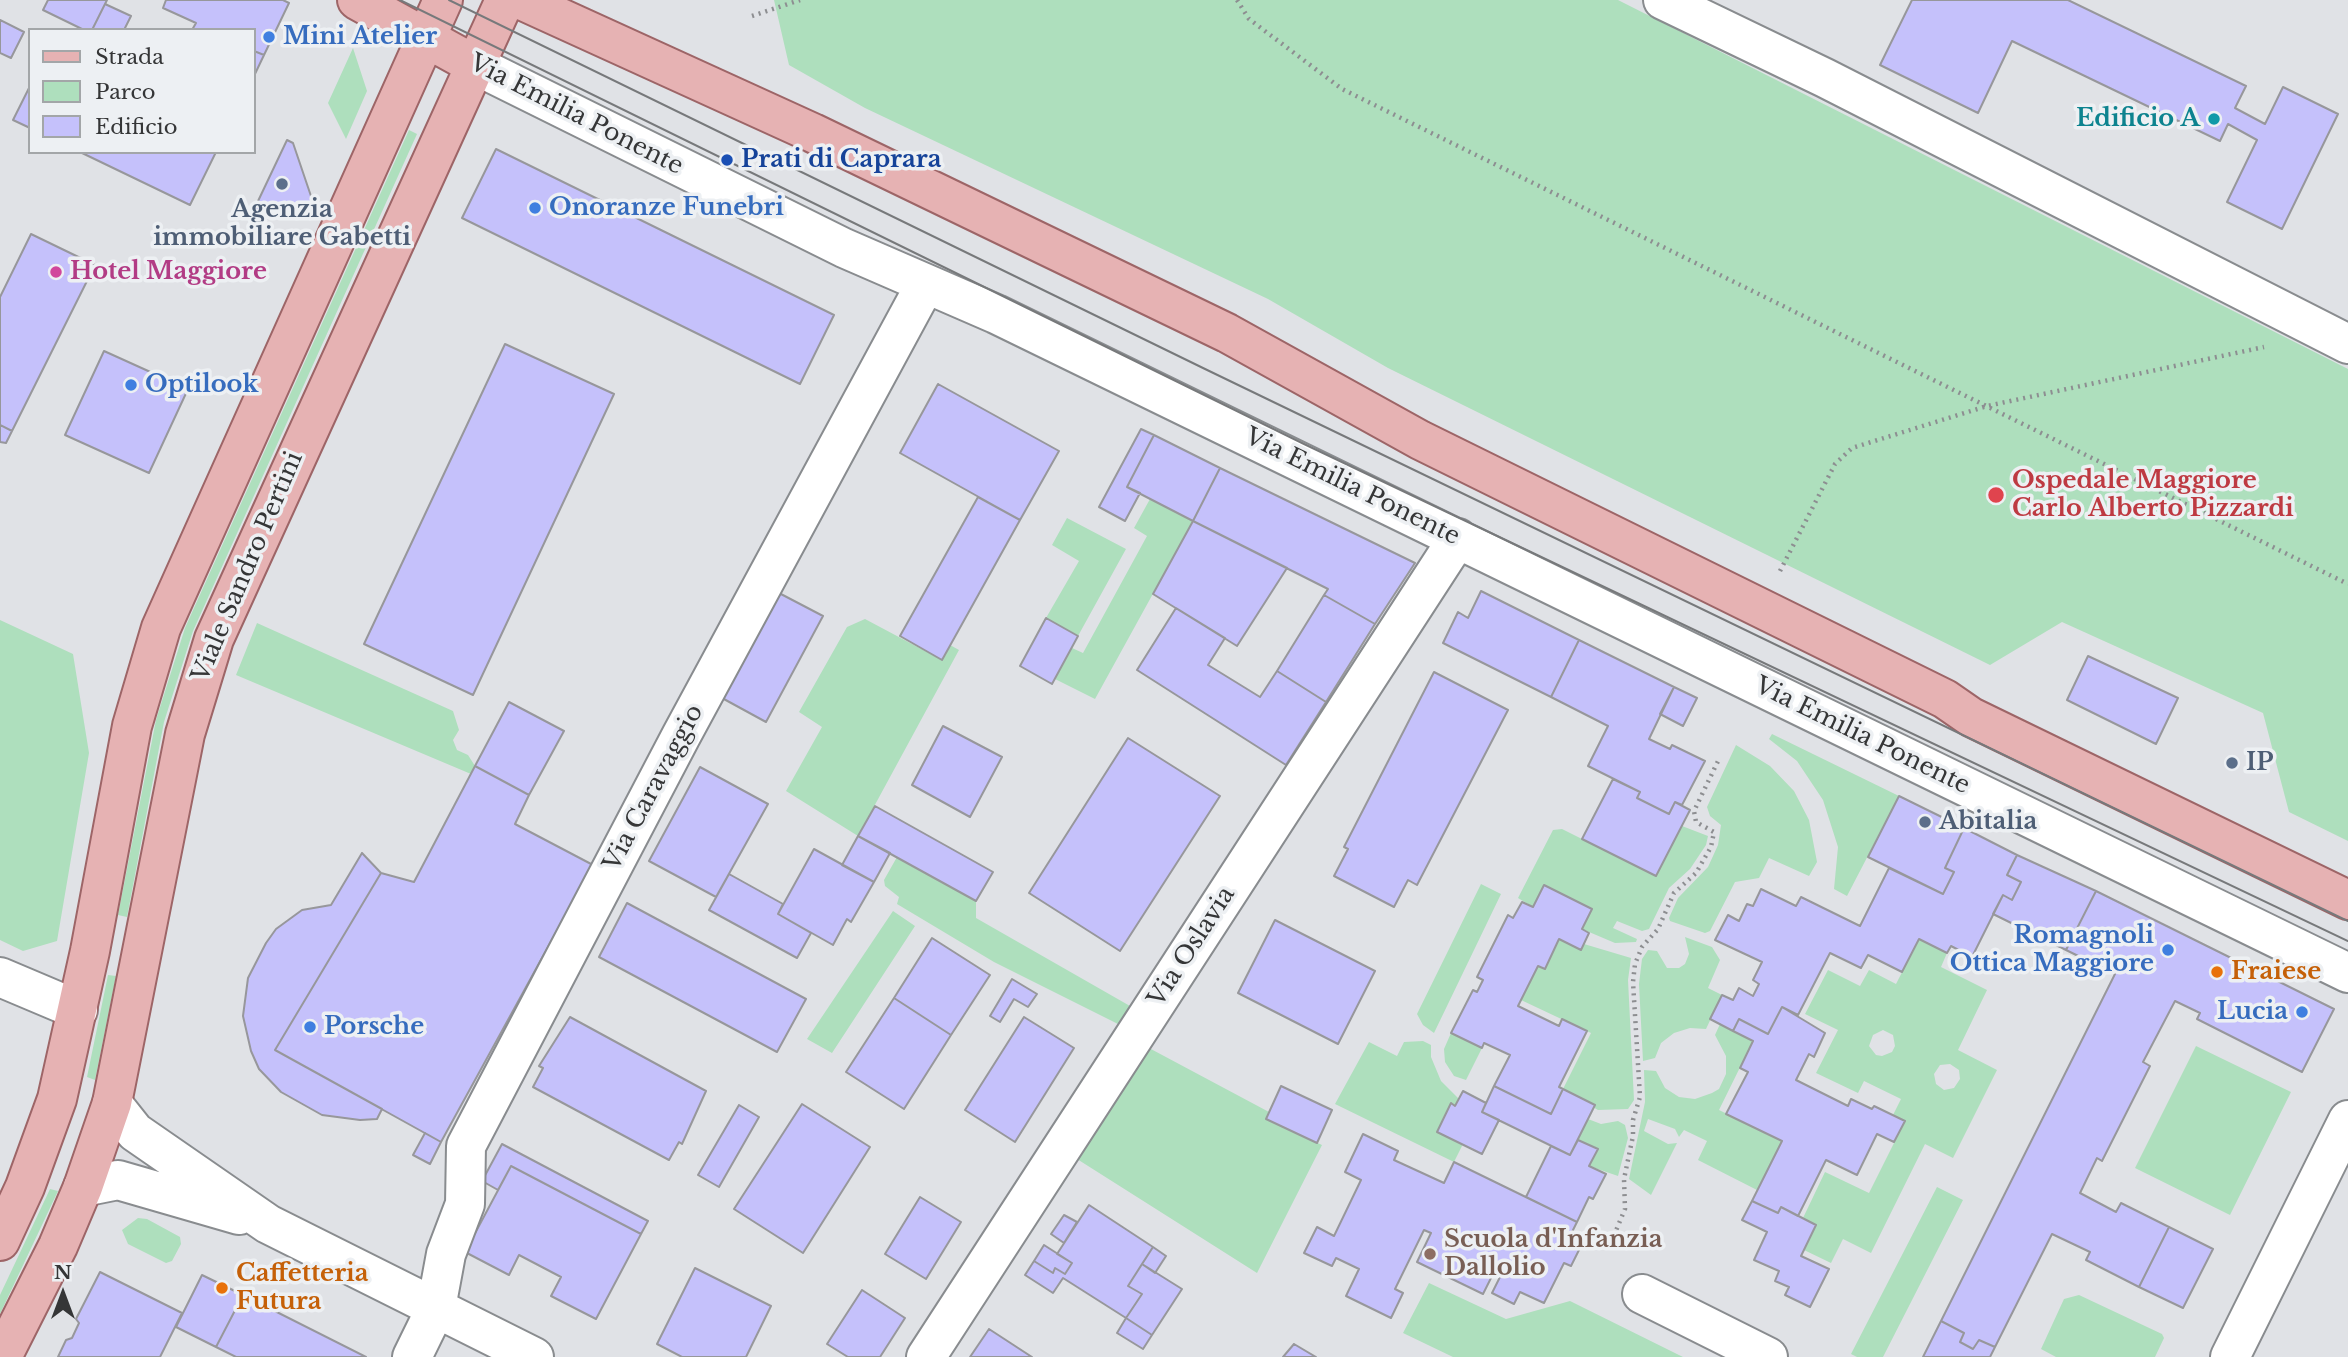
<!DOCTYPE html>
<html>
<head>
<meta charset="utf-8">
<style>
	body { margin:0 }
	#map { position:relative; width:2348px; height:1357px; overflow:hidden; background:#e0e2e6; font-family:"Libre Baskerville",serif }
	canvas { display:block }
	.legend { position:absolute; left:28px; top:28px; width:228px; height:126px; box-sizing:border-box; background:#edf0f3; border:2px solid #a3a6a8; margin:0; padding:9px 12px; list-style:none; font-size:21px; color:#353637 }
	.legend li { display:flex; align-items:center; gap:14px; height:35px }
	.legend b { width:35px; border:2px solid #a3a6a8 }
	.north { position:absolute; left:28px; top:1259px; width:70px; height:70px; -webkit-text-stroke:5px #edf0f3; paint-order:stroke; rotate:0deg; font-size:19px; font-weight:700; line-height:28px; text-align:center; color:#353637 }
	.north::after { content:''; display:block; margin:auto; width:24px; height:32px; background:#353637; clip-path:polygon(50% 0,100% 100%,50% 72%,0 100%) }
</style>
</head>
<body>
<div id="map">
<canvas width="2348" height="1357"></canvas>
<ul class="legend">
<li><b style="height:9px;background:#e6b2b3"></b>Strada</li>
<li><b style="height:19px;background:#aedfbd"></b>Parco</li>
<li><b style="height:19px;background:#c5c1fb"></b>Edificio</li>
</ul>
<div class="north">N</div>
</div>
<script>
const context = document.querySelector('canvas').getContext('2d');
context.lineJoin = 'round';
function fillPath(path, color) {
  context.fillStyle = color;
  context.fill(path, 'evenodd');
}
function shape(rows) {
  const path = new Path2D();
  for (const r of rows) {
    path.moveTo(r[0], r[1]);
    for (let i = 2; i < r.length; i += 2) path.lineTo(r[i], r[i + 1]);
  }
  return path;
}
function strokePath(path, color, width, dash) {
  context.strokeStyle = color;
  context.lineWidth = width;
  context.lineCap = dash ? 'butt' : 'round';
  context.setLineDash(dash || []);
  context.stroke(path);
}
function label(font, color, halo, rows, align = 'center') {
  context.font = font + ' "Libre Baskerville",serif';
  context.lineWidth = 7;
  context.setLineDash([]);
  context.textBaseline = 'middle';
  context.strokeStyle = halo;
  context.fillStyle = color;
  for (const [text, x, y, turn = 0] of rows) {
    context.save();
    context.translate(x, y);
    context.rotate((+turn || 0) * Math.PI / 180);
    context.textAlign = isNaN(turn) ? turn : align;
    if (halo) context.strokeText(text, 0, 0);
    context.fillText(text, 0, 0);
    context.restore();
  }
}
fillPath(shape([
	[774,0,1618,0,2348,369,2348,841,2289,812,2263,713,2062,622,1990,665,1388,368,1268,299,865,108,789,65],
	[353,48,367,91,346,139,328,103],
	[409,130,417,134,193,631,164,722,127,917,118,915,156,720,185,628],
	[1150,499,1193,521,1095,699,1055,679,1072,648,1083,653,1147,536,1134,528],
	[1067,518,1126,549,1078,636,1046,618,1079,561,1052,545],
	[865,619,942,660,950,645,959,650,858,836,786,791,822,727,799,712,847,627],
	[0,620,73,654,89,753,57,941,23,951,0,940],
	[257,623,453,711,459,730,453,740,457,750,468,755,475,766,471,774,236,675],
	[1772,734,1899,796,1847,896,1834,889,1838,847,1823,800,1797,761,1769,739],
	[1736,745,1770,766,1794,791,1809,820,1817,862,1809,876,1769,858,1759,878,1735,882,1710,931,1705,933,1670,921,1669,918,1678,898,1708,867,1718,845,1721,825,1710,816,1707,807],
	[1682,826,1708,836,1706,845,1690,869,1669,888,1649,929,1642,931,1617,921,1613,928,1637,939,1636,942,1615,943,1582,929,1592,909,1544,885,1533,907,1518,898,1553,830,1562,829,1656,876],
	[897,857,976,901,976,918,1130,1006,1118,1024,994,962,897,904,899,897,885,886,884,880],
	[1481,884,1501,894,1434,1033,1423,1025,1417,1014],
	[893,911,915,926,832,1053,807,1039],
	[1685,937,1712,947,1720,960,1708,988,1722,995,1706,1029,1690,1028,1674,1033,1661,1043,1655,1058,1643,1061,1639,984,1642,959,1648,950,1657,951,1667,968,1679,968,1685,964,1689,954],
	[1559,939,1581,950,1584,944,1631,958,1628,980,1634,1100,1628,1109,1598,1110,1593,1107,1594,1104,1563,1089,1591,1033,1521,1000,1538,966,1545,969],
	[1919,939,1947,953,1941,967,1987,990,1958,1050,1997,1070,1953,1158,1925,1144,1871,1253,1843,1239,1831,1263,1804,1250,1816,1225,1803,1218,1825,1172,1869,1193,1905,1121,1893,1115,1901,1099,1864,1081,1858,1093,1816,1073,1838,1030,1805,1014,1828,970,1860,986,1869,970,1896,984],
	[1883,1030,1893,1035,1895,1046,1892,1052,1882,1056,1876,1055,1869,1046,1873,1035],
	[1950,1064,1959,1070,1960,1079,1954,1088,1944,1090,1936,1084,1934,1074,1940,1065],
	[108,975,116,976,95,1080,87,1077],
	[1720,1024,1753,1041,1719,1110,1782,1141,1757,1190,1698,1160,1707,1141,1684,1130,1679,1137,1675,1129,1648,1119,1644,1131,1668,1144,1677,1143,1651,1195,1629,1179,1645,1102,1644,1070,1656,1071,1665,1088,1679,1097,1695,1099,1712,1093,1719,1089,1726,1074,1726,1056,1715,1035],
	[1451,1033,1482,1048,1466,1080,1454,1076,1445,1062,1444,1049],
	[1423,1041,1431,1045,1431,1057,1441,1081,1459,1099,1455,1106,1451,1104,1437,1132,1463,1144,1454,1162,1335,1104,1369,1042,1397,1056,1404,1042],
	[2196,1046,2291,1092,2230,1215,2135,1168],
	[1149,1048,1269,1112,1266,1119,1322,1145,1257,1273,1077,1159],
	[1588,1119,1601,1124,1618,1121,1625,1125,1628,1138,1618,1176,1589,1166,1597,1149,1578,1140],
	[1937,1187,1963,1200,1883,1357,1857,1357,1851,1354],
	[50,1189,58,1191,0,1314,0,1295],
	[138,1218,147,1219,180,1237,181,1244,172,1261,166,1263,128,1244,122,1230],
	[1429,1283,1506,1319,1570,1301,1683,1357,1453,1357,1403,1333],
	[2079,1295,2162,1334,2164,1338,2155,1357,2056,1357,2041,1349,2064,1299]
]), '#aedfbd');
const building = shape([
	[48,0,107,0,92,30,84,30,43,10,48,0],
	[166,0,283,0,289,3,264,55,254,51,254,30,192,30,196,23,163,8,166,0],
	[1912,0,2068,0,2246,86,2235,108,2265,124,2283,87,2338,114,2282,229,2227,202,2257,140,2228,124,2220,141,2012,41,1978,113,1880,65,1912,0],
	[105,4,131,16,124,30,92,30,105,4],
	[0,20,24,32,11,58,0,53,0,20],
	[254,51,264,55,254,76,254,51],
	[30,86,30,128,13,120,30,86],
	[287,140,293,143,313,202,257,222,250,218,287,140],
	[496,149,834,315,800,384,462,218,496,149],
	[80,152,216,152,190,205,80,152],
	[31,234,95,265,12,431,0,425,0,297,31,234],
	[505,344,614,394,473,695,364,644,505,344],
	[104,351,188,389,149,473,65,435,104,351],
	[938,384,1059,451,1020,520,900,453,938,384],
	[0,425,12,431,6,443,0,442,0,425],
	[1141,429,1154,435,1127,487,1140,493,1125,521,1099,507,1141,429],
	[1154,435,1220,468,1193,521,1127,487,1154,435],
	[1220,468,1415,563,1375,624,1324,595,1328,589,1193,521,1220,468],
	[978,497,1020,520,942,660,900,636,978,497],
	[1193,521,1287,568,1237,646,1153,594,1193,521],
	[1481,591,1579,640,1551,697,1443,643,1458,612,1468,618,1481,591],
	[779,593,823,616,766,722,722,698,779,593],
	[1324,595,1375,624,1326,702,1277,671,1324,595],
	[1176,608,1225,638,1208,665,1260,697,1277,671,1326,702,1286,765,1137,670,1176,608],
	[1046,618,1078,636,1052,684,1020,666,1046,618],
	[1579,640,1674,687,1649,739,1670,749,1672,745,1705,761,1682,805,1675,802,1669,814,1637,798,1640,792,1588,766,1608,726,1551,697,1579,640],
	[2088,656,2178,698,2156,744,2067,700,2088,656],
	[1434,672,1508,710,1417,885,1408,880,1394,907,1334,876,1348,849,1344,847,1434,672],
	[1674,687,1697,698,1683,726,1660,714,1674,687],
	[509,702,564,731,529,795,475,766,509,702],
	[943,726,1002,757,970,817,912,785,943,726],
	[1128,738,1220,796,1120,951,1029,893,1128,738],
	[475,766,529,795,515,824,593,865,441,1142,275,1050,381,873,414,882,475,766],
	[700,767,768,804,716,897,649,861,700,767],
	[1613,779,1640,792,1637,798,1669,814,1675,802,1690,810,1656,876,1582,839,1613,779],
	[1899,796,1964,828,1945,868,1954,872,1943,894,1868,857,1899,796],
	[875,806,993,872,976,901,858,836,875,806],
	[1964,828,2017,855,2007,875,2021,882,2012,900,2003,895,1972,957,1951,946,1947,953,1919,939,1902,972,1868,955,1861,968,1830,953,1798,1015,1782,1007,1768,1034,1739,1019,1733,1031,1710,1019,1722,995,1733,1000,1739,988,1753,996,1759,984,1753,980,1762,962,1715,940,1728,915,1739,921,1747,904,1753,906,1761,889,1796,906,1801,897,1860,926,1889,868,1943,894,1954,872,1945,868,1964,828],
	[858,836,890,853,874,882,842,865,858,836],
	[814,849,874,882,851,922,847,919,833,945,778,914,814,849],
	[362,853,381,873,275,1050,382,1109,377,1119,360,1120,322,1115,281,1092,259,1069,251,1051,243,1016,248,978,266,943,276,929,302,910,331,905,362,853],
	[2017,855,2096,891,2066,950,1993,914,2003,895,2012,900,2021,882,2007,875,2017,855],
	[729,874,783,904,778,914,811,933,797,958,709,910,729,874],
	[1544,885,1592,909,1582,929,1589,933,1581,950,1559,939,1545,969,1538,966,1518,1006,1559,1026,1562,1019,1587,1031,1559,1087,1563,1089,1551,1114,1494,1086,1510,1055,1484,1043,1482,1048,1451,1033,1473,990,1477,992,1483,980,1477,977,1508,915,1513,918,1522,902,1533,907,1544,885],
	[2096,891,2334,1009,2302,1072,2197,1019,2200,1013,2175,1001,2143,1062,2150,1066,2102,1161,2097,1158,2080,1193,2116,1212,2121,1203,2169,1227,2139,1287,2086,1260,2090,1252,2052,1234,1995,1347,1979,1340,1973,1349,1960,1342,1964,1333,1941,1321,2115,974,2066,950,2096,891],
	[627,903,806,999,777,1052,599,957,627,903],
	[1275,920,1375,971,1338,1044,1238,993,1275,920],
	[932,938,990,975,951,1035,894,998,932,938],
	[1012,979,1037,994,1028,1007,1014,999,1000,1022,990,1016,1012,979],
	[894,998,951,1035,904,1109,846,1072,894,998],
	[1782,1007,1825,1033,1814,1057,1809,1054,1796,1080,1848,1106,1851,1099,1872,1109,1874,1106,1905,1121,1894,1142,1877,1134,1857,1175,1826,1160,1798,1216,1781,1207,1778,1213,1752,1201,1782,1141,1726,1114,1748,1072,1740,1068,1753,1041,1733,1031,1739,1019,1768,1034,1782,1007],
	[570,1017,706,1091,682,1144,679,1142,669,1160,533,1087,543,1068,539,1066,570,1017],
	[1024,1017,1074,1048,1015,1142,965,1110,1024,1017],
	[1281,1086,1332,1110,1317,1143,1266,1119,1281,1086],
	[1494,1086,1551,1114,1563,1089,1595,1105,1570,1155,1482,1112,1494,1086],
	[1463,1091,1486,1103,1482,1112,1499,1120,1482,1154,1437,1132,1451,1103,1455,1106,1463,1091],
	[802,1104,870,1147,803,1253,734,1209,802,1104],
	[739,1105,759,1117,719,1187,698,1175,739,1105],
	[425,1133,441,1142,430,1164,413,1155,425,1133],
	[1363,1134,1398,1151,1394,1160,1444,1183,1454,1162,1577,1222,1569,1238,1582,1244,1571,1266,1564,1263,1544,1303,1520,1292,1514,1304,1492,1293,1504,1269,1497,1266,1483,1294,1417,1262,1431,1233,1424,1230,1395,1289,1403,1293,1391,1318,1346,1296,1359,1269,1336,1258,1332,1266,1304,1253,1317,1227,1334,1236,1361,1180,1345,1172,1363,1134],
	[1578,1140,1598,1149,1589,1166,1606,1174,1593,1199,1589,1197,1577,1222,1526,1197,1551,1146,1570,1155,1578,1140],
	[502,1144,648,1221,641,1234,511,1166,498,1190,482,1181,502,1144],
	[511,1166,641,1234,596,1319,551,1296,561,1277,519,1255,509,1275,465,1252,511,1166],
	[920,1197,961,1222,926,1279,885,1254,920,1197],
	[1752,1201,1778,1213,1781,1207,1816,1225,1801,1256,1829,1269,1810,1307,1785,1295,1789,1287,1775,1281,1779,1271,1754,1260,1767,1232,1742,1220,1752,1201],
	[1089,1205,1153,1247,1128,1286,1142,1294,1126,1318,1063,1278,1053,1293,1025,1275,1034,1261,1053,1273,1055,1268,1065,1274,1072,1263,1057,1254,1089,1205],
	[1064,1215,1077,1222,1064,1243,1051,1234,1064,1215],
	[2169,1227,2213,1249,2183,1308,2139,1287,2169,1227],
	[1044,1245,1072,1263,1065,1274,1055,1268,1053,1273,1034,1261,1044,1245],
	[1153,1247,1166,1256,1155,1273,1142,1264,1153,1247],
	[1142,1264,1182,1289,1152,1335,1126,1318,1142,1294,1128,1286,1142,1264],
	[695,1268,771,1306,746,1357,682,1357,657,1344,695,1268],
	[100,1272,182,1313,160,1357,58,1357,66,1340,72,1338,79,1323,76,1319,100,1272],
	[202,1275,243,1295,216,1347,176,1327,202,1275],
	[862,1290,905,1318,880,1357,848,1357,827,1344,862,1290],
	[243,1295,366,1357,236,1357,216,1347,243,1295],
	[1126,1318,1152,1335,1143,1349,1117,1333,1126,1318],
	[1941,1321,1964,1333,1960,1342,1973,1349,1979,1340,1995,1347,1990,1357,1923,1357,1941,1321],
	[989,1329,1032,1357,970,1357,989,1329],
	[1294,1344,1316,1357,1283,1357,1294,1344]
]);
fillPath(building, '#c5c1fb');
strokePath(building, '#97979b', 2);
const minor = shape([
	[1663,0,1825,78,2348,344],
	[475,65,844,248,996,314,2348,973],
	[0,977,78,1010],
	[112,1103,135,1132,268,1224,534,1357],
	[83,1187,118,1180,239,1215],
	[1642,1294,1768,1357],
	[412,1357,436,1308,446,1254,465,1204,466,1146,681,736,925,285],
	[926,1357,1458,538],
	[2230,1357,2348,1120]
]);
const major = shape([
	[357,0,475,65],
	[521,0,813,133,1227,333,1420,440,1945,699,1971,717,2348,900],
	[0,1241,25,1187,57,1099,90,951,132,726,161,628,443,0],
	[2,1357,58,1246,83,1187,112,1103,185,734,214,639,505,0]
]);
strokePath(minor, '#898c8f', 42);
strokePath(major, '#9d6567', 42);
strokePath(shape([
	[1237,0,1249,19,1342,89,2348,584],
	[752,16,800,0],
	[1780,571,1835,464,1852,448,1987,406,2264,347],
	[1616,1247,1612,1245,1612,1240,1625,1209,1624,1179,1633,1136,1633,1120,1640,1097,1633,982,1635,964,1642,947,1658,929,1674,893,1696,873,1711,847,1714,832,1696,822,1694,811,1720,757]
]), '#8d8e91', 4.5, [2, 5]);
strokePath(minor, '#fff', 38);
strokePath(major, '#e6b2b3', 38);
strokePath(shape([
	[400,0,1304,444,2348,941],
	[449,0,1203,368,2348,921]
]), '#77797b', 2);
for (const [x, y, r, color] of [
	[269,37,7,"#3f7fe0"],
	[2214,119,7,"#0f9aa8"],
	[727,160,7,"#1a4fb4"],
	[282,184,7,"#5c6f8a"],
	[535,208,7,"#3f7fe0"],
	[56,272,7,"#d1479c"],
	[131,385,7,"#3f7fe0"],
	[1996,495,9,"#e0444e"],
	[2232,763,7,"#5c6f8a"],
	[1925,822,7,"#5c6f8a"],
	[2168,950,7,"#3f7fe0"],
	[2217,972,7,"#e8710a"],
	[2302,1012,7,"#3f7fe0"],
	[310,1027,7,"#3f7fe0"],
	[1430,1254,7,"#8d6e63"],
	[222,1288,7,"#e8710a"]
]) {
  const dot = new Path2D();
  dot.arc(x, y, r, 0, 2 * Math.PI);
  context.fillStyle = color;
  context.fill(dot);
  strokePath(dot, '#edf0f3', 2.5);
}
label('bold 24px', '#366cbe', '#edf0f3', [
	["Mini Atelier",283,37],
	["Onoranze Funebri",549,208],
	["Optilook",145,385],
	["Romagnoli",2154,936,"right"],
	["Ottica Maggiore",2154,964,"right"],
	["Lucia",2288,1012,"right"],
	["Porsche",324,1027]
], 'left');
label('24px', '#353637', '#edf0f3', [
	["Via Emilia Ponente",576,115,27],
	["Via Emilia Ponente",1352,487,26],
	["Viale Sandro Pertini",248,567,-67],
	["Via Emilia Ponente",1862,736,26],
	["Via Caravaggio",654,788,-62],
	["Via Oslavia",1192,947,-57]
]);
label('bold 24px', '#0d838f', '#edf0f3', [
	["Edificio A",2200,119]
], 'right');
label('bold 24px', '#164399', '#edf0f3', [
	["Prati di Caprara",741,160]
], 'left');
label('bold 24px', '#4e5e75', '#edf0f3', [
	["Agenzia",282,210,"center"],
	["immobiliare Gabetti",282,238,"center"],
	["IP",2246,763],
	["Abitalia",1939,822]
], 'left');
label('bold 24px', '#b23c85', '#edf0f3', [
	["Hotel Maggiore",70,272]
], 'left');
label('bold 24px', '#be3a42', '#edf0f3', [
	["Ospedale Maggiore",2012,481],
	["Carlo Alberto Pizzardi",2012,509]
], 'left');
label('bold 24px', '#c56008', '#edf0f3', [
	["Fraiese",2231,972],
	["Caffetteria",236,1274],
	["Futura",236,1302]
], 'left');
label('bold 24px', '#785e54', '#edf0f3', [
	["Scuola d'Infanzia",1444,1240],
	["Dallolio",1444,1268]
], 'left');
</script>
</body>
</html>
